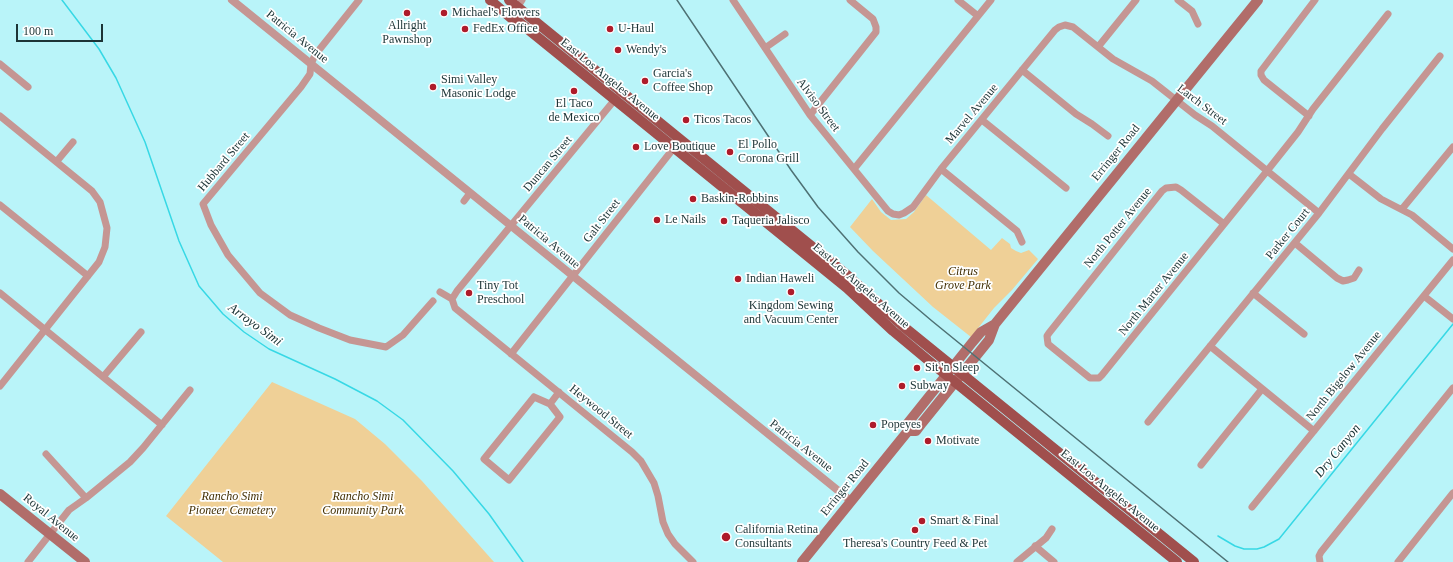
<!DOCTYPE html>
<html>
<head>
<meta charset="utf-8">
<style>
	body { margin:0 }
	#map { position:relative; width:1453px; height:562px; overflow:hidden; background:#b9f4f9; font-family:Georgia,serif }
	canvas { display:block }
	.scale { position:absolute; left:16px; top:24px; width:87px; height:18px; box-sizing:border-box; border:2px solid #1c3436; border-top:0; padding-left:5px; font-size:12px; line-height:14px; white-space:nowrap; color:#1c3436; -webkit-text-stroke:3px #fff; paint-order:stroke }
</style>
</head>
<body>
<div id="map">
<canvas width="1453" height="562"></canvas>
<div class="scale">100 m</div>
</div>
<script>
const context = document.querySelector('canvas').getContext('2d');
context.lineJoin = 'round';
function fillPath(path, color) {
  context.fillStyle = color;
  context.fill(path, 'evenodd');
}
function shape(rows) {
  const path = new Path2D();
  for (const r of rows) {
    path.moveTo(r[0], r[1]);
    for (let i = 2; i < r.length; i += 2) path.lineTo(r[i], r[i + 1]);
  }
  return path;
}
function strokePath(path, color, width, dash) {
  context.strokeStyle = color;
  context.lineWidth = width;
  context.lineCap = dash ? 'butt' : 'round';
  context.setLineDash(dash || []);
  context.stroke(path);
}
function label(font, color, halo, rows, align = 'center') {
  context.font = font + ' Georgia,serif';
  context.lineWidth = 3.5;
  context.setLineDash([]);
  context.textBaseline = 'middle';
  context.strokeStyle = halo;
  context.fillStyle = color;
  for (const [text, x, y, turn = 0] of rows) {
    context.save();
    context.translate(x, y);
    context.rotate((+turn || 0) * Math.PI / 180);
    context.textAlign = isNaN(turn) ? turn : align;
    if (halo) context.strokeText(text, 0, 0);
    context.fillText(text, 0, 0);
    context.restore();
  }
}
fillPath(shape([
	[926,195,991,250,1002,238,1010,244,1011,248,1016,251,1021,253,1029,250,1038,259,1012,290,994,308,971,337,933,307,873,251,850,227,872,199,881,212,891,220,906,219,914,212],
	[272,382,355,419,385,444,422,481,494,562,223,562,166,516]
]), '#efd097');
strokePath(shape([
	[62,0,99,49,116,78,145,142,179,241,199,286,223,314,244,332,269,349,335,379,377,401,403,420,453,471,489,514,523,562],
	[1218,536,1235,546,1244,549,1257,549,1264,547,1279,539,1453,324]
]), '#37d8e5', 1.5);
strokePath(shape([
	[359,0,315,55,311,64,310,74,301,87,203,204,211,225,228,255,260,293,290,315,319,328,350,340,386,347,403,335,433,301],
	[733,0,810,115,888,211,893,214,899,215,904,213,913,207,941,169,1055,30,1059,27,1065,25,1073,27,1113,59,1152,81,1195,115,1212,126,1319,213],
	[958,0,978,16],
	[1178,0,1192,11,1198,24],
	[511,18,522,0],
	[1098,47,1136,0],
	[765,48,785,34],
	[0,64,28,87],
	[1022,70,1076,114,1092,124,1108,136],
	[617,97,457,291,452,299,455,308,632,452,641,461,654,483,658,496,663,522,668,534,675,544,693,562],
	[810,115,876,32,876,27,873,19,850,0],
	[0,116,92,191,100,202,107,228,105,247,99,262,0,386],
	[1309,116,1264,80,1261,75,1261,71,1315,0],
	[982,120,1066,188],
	[57,161,73,142],
	[854,169,991,0],
	[941,169,1017,231,1022,242],
	[1349,174,1381,199,1412,215,1453,249],
	[464,201,470,193],
	[0,205,88,276],
	[1402,209,1453,147],
	[1224,224,1181,190,1176,187,1166,188,1162,191,1049,333,1047,336,1048,344,1090,378,1099,378,1102,375,1267,171,1298,132,1313,109,1388,14],
	[1295,243,1337,278,1343,281,1348,280,1354,278,1359,270],
	[440,292,452,299],
	[0,293,162,425],
	[1253,293,1304,334],
	[1424,296,1453,319],
	[1210,346,1314,431],
	[511,354,677,144],
	[103,377,141,332],
	[534,397,550,404,560,417,509,480,484,459,534,397],
	[550,404,559,392],
	[1148,422,1319,213,1382,129,1440,56],
	[46,454,86,498],
	[1201,465,1262,389],
	[1252,507,1453,260],
	[1035,546,1054,562],
	[28,562,69,510,86,498,130,462,143,448,190,390],
	[1017,562,1046,538,1052,529],
	[1320,562,1319,556,1321,552,1453,388],
	[1398,562,1453,493]
]), '#c59693', 7);
strokePath(shape([
	[232,0,851,501]
]), '#c59693', 8);
strokePath(shape([
	[908,431,907,424,971,344,981,332,995,324],
	[0,494,85,562],
	[802,562,908,431,916,431,922,423,989,340,995,324,1258,0]
]), '#b16d6a', 10);
strokePath(shape([
	[490,0,511,18,519,22,799,249,847,288,893,331,935,366,1177,562],
	[509,0,847,275,904,327,1194,562]
]), '#a04f4d', 10);
strokePath(shape([
	[677,0,791,170,818,207,858,252,899,293,932,321,1228,562]
]), '#4e7174', 1.5);
for (const [x, y, r, color] of [
	[407,13,4,"#ae1b2a"],
	[444,13,4,"#ae1b2a"],
	[465,29,4,"#ae1b2a"],
	[610,29,4,"#ae1b2a"],
	[618,50,4,"#ae1b2a"],
	[645,81,4,"#ae1b2a"],
	[433,87,4,"#ae1b2a"],
	[574,91,4,"#ae1b2a"],
	[686,120,4,"#ae1b2a"],
	[636,147,4,"#ae1b2a"],
	[730,152,4,"#ae1b2a"],
	[693,199,4,"#ae1b2a"],
	[657,220,4,"#ae1b2a"],
	[724,221,4,"#ae1b2a"],
	[738,279,4,"#ae1b2a"],
	[791,292,4,"#ae1b2a"],
	[469,293,4,"#ae1b2a"],
	[917,368,4,"#ae1b2a"],
	[902,386,4,"#ae1b2a"],
	[873,425,4,"#ae1b2a"],
	[928,441,4,"#ae1b2a"],
	[922,521,4,"#ae1b2a"],
	[915,530,4,"#ae1b2a"],
	[726,537,5,"#ae1b2a"]
]) {
  const dot = new Path2D();
  dot.arc(x, y, r, 0, 2 * Math.PI);
  context.fillStyle = color;
  context.fill(dot);
  strokePath(dot, '#fff', 1.5);
}
label('12px', '#1c3436', '#fff', [
	["Michael's Flowers",452,13],
	["Allright",407,26,"center"],
	["Pawnshop",407,40,"center"],
	["FedEx Office",473,29],
	["U-Haul",618,29],
	["Wendy's",626,50],
	["Garcia's",653,74],
	["Coffee Shop",653,88],
	["Simi Valley",441,80],
	["Masonic Lodge",441,94],
	["El Taco",574,104,"center"],
	["de Mexico",574,118,"center"],
	["Ticos Tacos",694,120],
	["El Pollo",738,145],
	["Corona Grill",738,159],
	["Love Boutique",644,147],
	["Baskin-Robbins",701,199],
	["Le Nails",665,220],
	["Taqueria Jalisco",732,221],
	["Indian Haweli",746,279],
	["Tiny Tot",477,286],
	["Preschool",477,300],
	["Kingdom Sewing",791,306,"center"],
	["and Vacuum Center",791,320,"center"],
	["Sit 'n Sleep",925,368],
	["Subway",910,386],
	["Popeyes",881,425],
	["Motivate",936,441],
	["Smart & Final",930,521],
	["California Retina",735,530],
	["Consultants",735,544],
	["Theresa's Country Feed & Pet",915,544,"center"]
], 'left');
label('12px', '#1c3436', '#fff', [
	["Patricia Avenue",297,37,39],
	["East Los Angeles Avenue",610,80,39],
	["Alviso Street",818,105,53],
	["Larch Street",1202,105,37],
	["Marvel Avenue",972,114,-50],
	["Erringer Road",1116,153,-51],
	["Hubbard Street",224,162,-50],
	["Duncan Street",548,164,-50],
	["Galt Street",602,221,-52],
	["North Potter Avenue",1118,228,-51],
	["Parker Court",1288,234,-51],
	["Patricia Avenue",549,242,40],
	["East Los Angeles Avenue",861,286,41],
	["North Marter Avenue",1154,294,-51],
	["North Bigelow Avenue",1344,376,-51],
	["Heywood Street",601,412,39],
	["Patricia Avenue",801,446,38],
	["Erringer Road",845,488,-51],
	["East Los Angeles Avenue",1110,491,39],
	["Royal Avenue",51,518,39]
]);
label('italic 12px', '#422f03', '#fff', [
	["Citrus",963,272],
	["Grove Park",963,286],
	["Rancho Simi",232,497],
	["Pioneer Cemetery",232,511],
	["Rancho Simi",363,497],
	["Community Park",363,511]
]);
label('italic 13px', '#162f31', '#fff', [
	["Arroyo Simi",255,325,36],
	["Dry Canyon",1338,451,-51]
]);
</script>
</body>
</html>
